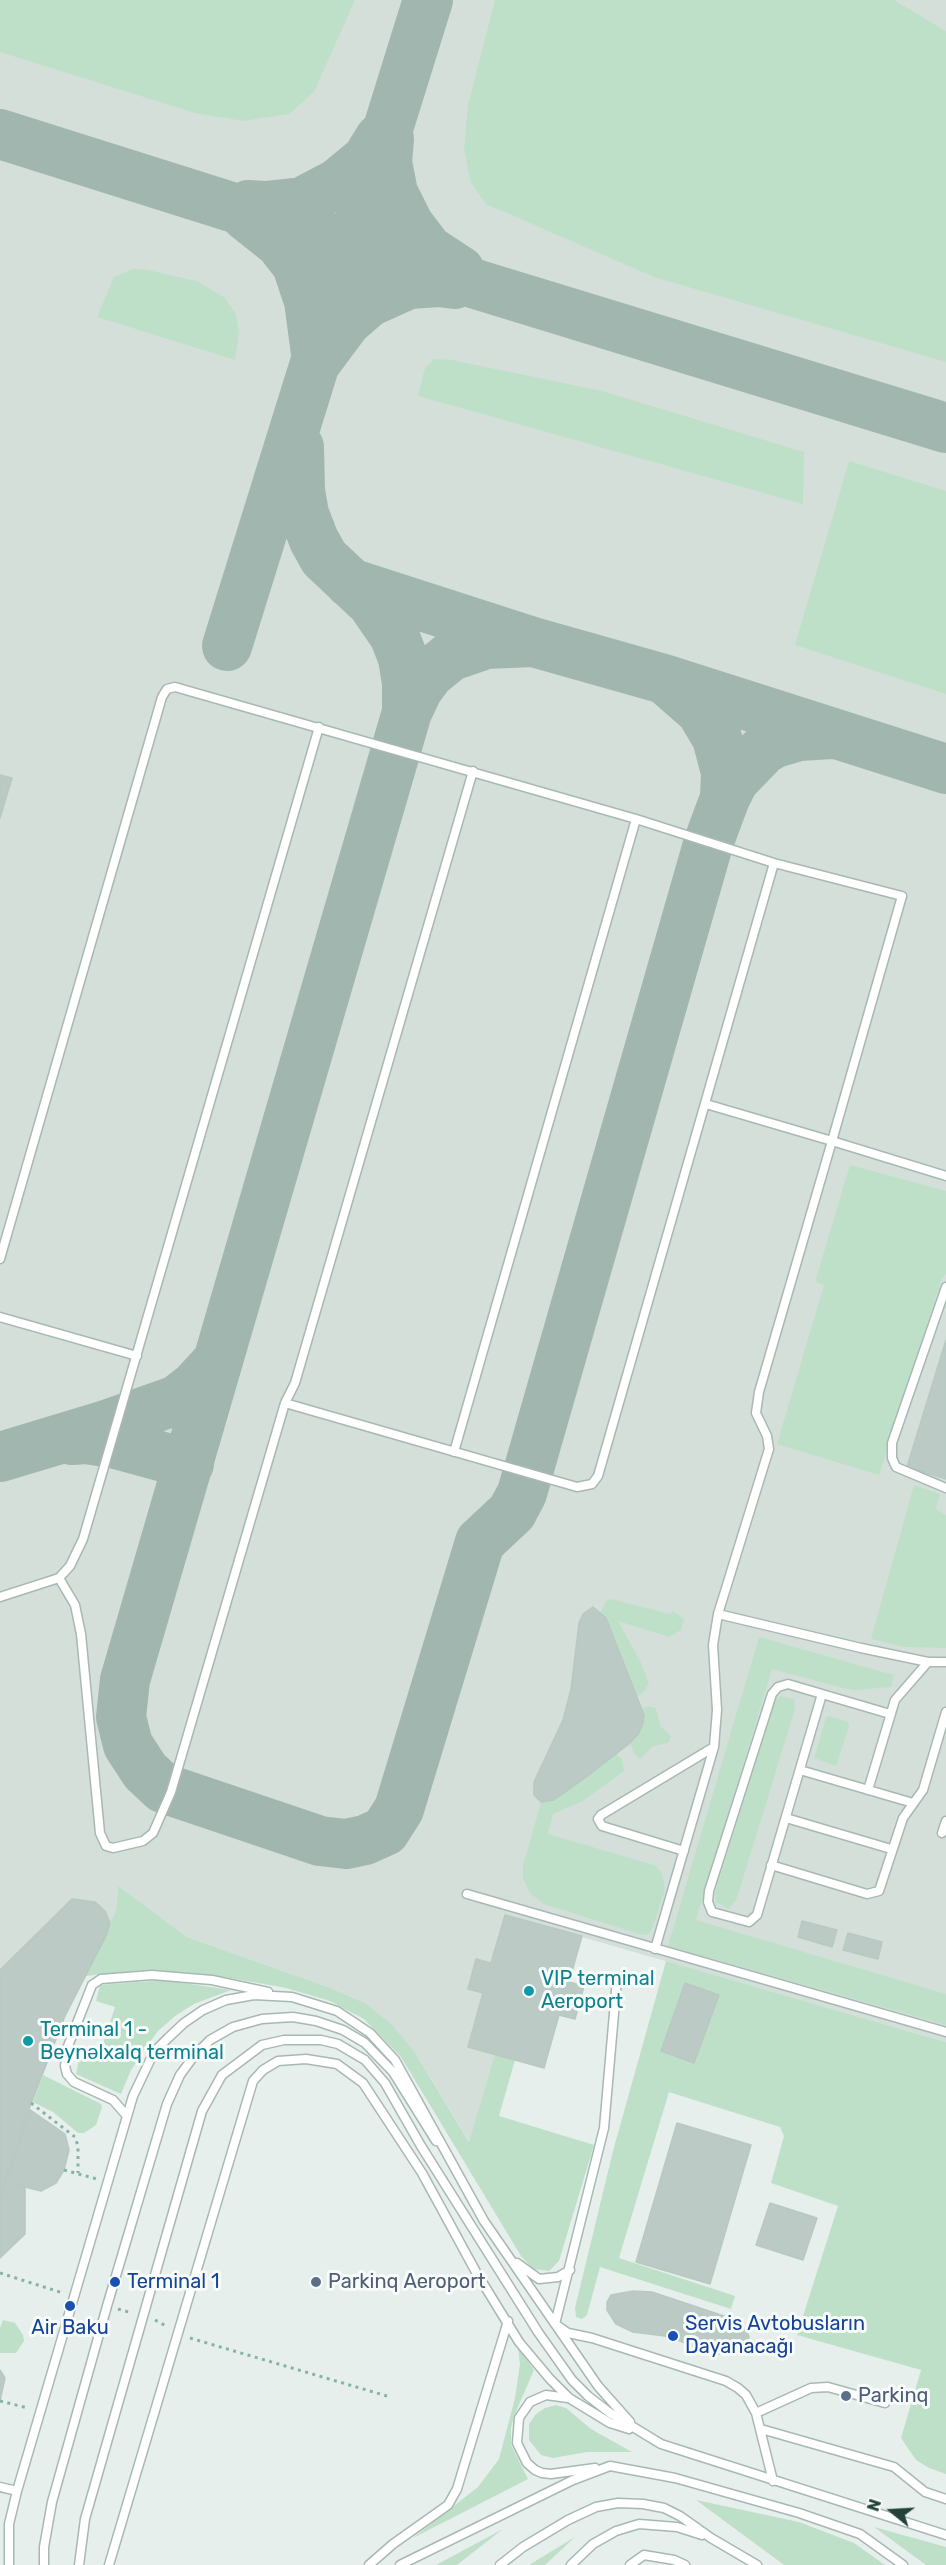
<!DOCTYPE html>
<html>
<head>
<meta charset="utf-8">
<style>
	body { margin:0 }
	#map { position:relative; width:946px; height:2565px; overflow:hidden; background:#e6efeb; font-family:Rubik,sans-serif }
	canvas { display:block }
	.north { position:absolute; left:862px; top:2481px; width:60px; height:60px; -webkit-text-stroke:4px #f7fbf9; paint-order:stroke; rotate:288deg; font-size:16px; font-weight:700; line-height:24px; text-align:center; color:#24423a }
	.north::after { content:''; display:block; margin:auto; width:21px; height:27px; background:#24423a; clip-path:polygon(50% 0,100% 100%,50% 72%,0 100%) }
</style>
</head>
<body>
<div id="map">
<canvas width="946" height="2565"></canvas>
<div class="north">N</div>
</div>
<script>
const context = document.querySelector('canvas').getContext('2d');
context.lineJoin = 'round';
function fillPath(path, color) {
  context.fillStyle = color;
  context.fill(path, 'evenodd');
}
function shape(rows) {
  const path = new Path2D();
  for (const r of rows) {
    path.moveTo(r[0], r[1]);
    for (let i = 2; i < r.length; i += 2) path.lineTo(r[i], r[i + 1]);
  }
  return path;
}
function strokePath(path, color, width, dash) {
  context.strokeStyle = color;
  context.lineWidth = width;
  context.lineCap = dash ? 'butt' : 'round';
  context.setLineDash(dash || []);
  context.stroke(path);
}
function label(font, color, halo, rows, align = 'center') {
  context.font = font + ' Rubik,sans-serif';
  context.lineWidth = 6;
  context.setLineDash([]);
  context.textBaseline = 'middle';
  context.strokeStyle = halo;
  context.fillStyle = color;
  for (const [text, x, y, turn = 0] of rows) {
    context.save();
    context.translate(x, y);
    context.rotate((+turn || 0) * Math.PI / 180);
    context.textAlign = isNaN(turn) ? turn : align;
    if (halo) context.strokeText(text, 0, 0);
    context.fillText(text, 0, 0);
    context.restore();
  }
}
fillPath(shape([
	[0,0,946,0,946,2042,582,1937,569,1982,584,1986,575,2019,559,2015,544,2068,495,2054,470,2143,414,2051,365,2003,331,1988,187,1937,118,1887,116,1911,106,1936,65,2016,29,2109,0,2198]
]), '#d4dfda');
fillPath(shape([
	[0,0,355,0,314,92,289,114,243,121,195,113,0,52],
	[495,0,894,0,946,31,946,362,654,277,486,204,471,183,464,149,468,105],
	[133,269,148,270,196,281,224,297,236,314,239,332,235,360,97,317,114,277],
	[435,359,452,360,602,391,804,452,803,504,418,396,425,368],
	[849,461,946,491,946,694,795,645],
	[850,1165,946,1191,946,1274,942,1278,879,1475,777,1444,824,1285,815,1282],
	[914,1485,940,1494,936,1509,946,1515,946,1648,904,1647,871,1639],
	[611,1599,671,1614,672,1611,684,1619,681,1630,669,1637,618,1621,640,1661,649,1683,643,1693,637,1696,606,1618,600,1613,606,1601],
	[759,1637,894,1675,891,1687,856,1690,842,1688,772,1669,696,1920,946,1994,946,2025,668,1946],
	[780,1696,794,1699,795,1709,737,1898,729,1909,716,1902,715,1893,775,1701],
	[647,1706,656,1708,660,1725,671,1737,668,1743,653,1746,640,1759,635,1755,630,1743,639,1733,643,1723,642,1709],
	[829,1716,848,1722,849,1727,836,1766,814,1758,826,1717],
	[616,1754,622,1759,624,1771,583,1801,553,1814,548,1834,654,1865,662,1873,665,1890,652,1929,648,1934,642,1935,544,1904,531,1894,523,1879,523,1866,541,1802,554,1800],
	[118,1886,187,1937,331,1988,365,2003,390,2023,414,2051,469,2142,495,2054,515,2060,499,2116,594,2145,559,2261,549,2271,533,2269,521,2256,401,2057,364,2019,330,2001,286,1988,230,1978,180,1972,133,1971,85,1976,116,1911],
	[666,1961,946,2042,946,2474,929,2468,916,2460,901,2438,921,2370,797,2335,838,2206,771,2183,784,2136,780,2127,669,2092,619,2258,735,2296,731,2309,600,2267,587,2315,582,2319,576,2317,575,2308,613,2151],
	[163,1980,231,1990,194,2004,175,2016,157,2032,131,2070,121,2094,76,2074,81,2050,99,2056,115,2007,96,2001,100,1985],
	[43,2075,101,2104,102,2107,96,2125,84,2133,78,2133,53,2112,33,2102],
	[3,2320,15,2323,23,2335,24,2341,16,2353,0,2353,0,2328],
	[518,2347,534,2370,514,2416,511,2428,511,2445,528,2479,413,2538,478,2487,499,2459,515,2398,520,2364],
	[556,2405,566,2408,591,2429,632,2452,587,2452,553,2458,541,2455,529,2440,529,2424,536,2414,545,2408],
	[696,2500,799,2522,854,2543,885,2565,784,2565],
	[874,2527,946,2547,946,2565,926,2565],
	[503,2529,457,2565,436,2565],
	[575,2537,545,2565,529,2565]
]), '#bfe0c8');
strokePath(shape([
	[0,134,482,286,946,428],
	[389,139,387,162,393,193,409,225,428,250,460,271],
	[248,205,266,206,302,202,338,183,367,159,380,138],
	[246,216,280,243,297,265,309,301,317,361,346,322,369,302,409,284,439,282,455,284],
	[299,447,300,490,304,514,314,540,324,558,372,603,394,635,403,658,407,683,407,712],
	[350,583,533,642,664,679,946,769],
	[533,642,486,644,451,656,429,674,418,689,407,712,125,1680,121,1717,128,1745,145,1771,163,1788,320,1841,346,1844,365,1840,385,1831,399,1809,480,1542,512,1512,522,1493,709,841,725,798,734,780,763,750,775,743,799,736,832,734],
	[227,646,428,0],
	[669,683,701,711,717,738,726,772,725,798],
	[72,1440,86,1439,112,1443,189,1464],
	[0,1457,103,1426,177,1400,195,1386,217,1362]
]), '#a2b6b0', 50);
const building = shape([
	[0,775,12,778,0,818,0,775],
	[946,1340,946,1479,907,1467,946,1340],
	[593,1607,606,1618,644,1715,643,1723,639,1733,630,1743,589,1775,554,1800,541,1802,534,1795,534,1782,563,1720,571,1689,579,1623,583,1614,593,1607],
	[72,1899,95,1902,105,1911,110,1923,106,1936,65,2016,29,2109,0,2198,0,1970,72,1899],
	[505,1915,582,1936,569,1982,584,1986,575,2019,559,2015,544,2068,468,2047,483,1993,468,1989,476,1959,491,1963,505,1915],
	[802,1921,837,1930,832,1947,798,1937,802,1921],
	[848,1933,882,1942,878,1959,843,1950,848,1933],
	[685,1983,719,1995,694,2063,661,2051,685,1983],
	[29,2109,65,2134,69,2150,64,2170,56,2183,41,2191,5,2182,29,2109],
	[677,2123,751,2145,710,2284,636,2262,677,2123],
	[5,2182,25,2187,25,2234,0,2258,0,2198,5,2182],
	[770,2203,817,2218,803,2260,756,2245,770,2203],
	[633,2291,652,2292,733,2319,746,2329,749,2337,746,2348,737,2354,710,2354,680,2341,665,2336,633,2332,616,2324,607,2310,607,2302,611,2295,633,2291],
	[0,2370,5,2378,0,2401,0,2370]
]);
fillPath(building, '#bbcac4');
strokePath(building, '#b8c9c2', 1.5);
const lane = shape([
	[946,1176,832,1141,759,1392,756,1413,767,1436,769,1449,718,1614,861,1648,928,1662,946,1662],
	[0,1259,162,697,167,689,175,687,636,819,774,863,902,896,832,1141,706,1104],
	[946,1287,892,1443,892,1458,896,1467,946,1488],
	[0,1317,137,1356],
	[285,1403,577,1487,592,1484,598,1476,774,863],
	[454,1452,636,819],
	[59,1578,75,1605,81,1634,100,1833,106,1846,113,1848,143,1841,153,1833,171,1792,285,1403,295,1383,473,771],
	[0,1597,59,1578,70,1566,83,1539,319,727],
	[822,1694,757,1915,749,1922,712,1912,708,1902,709,1891,772,1694,778,1687,788,1684,890,1714],
	[800,1770,913,1803],
	[868,1790,895,1700,928,1662],
	[786,1818,891,1849],
	[942,1833,946,1821],
	[684,1851,602,1826,598,1819,601,1815,714,1747],
	[771,1865,867,1894,879,1891,903,1818,923,1790,946,1712],
	[467,1894,946,2032],
	[655,1949,714,1747,717,1710,713,1645,718,1614],
	[617,1979,604,2128,555,2324,568,2333,592,2338,726,2381,738,2388,746,2395,756,2413,773,2481],
	[127,2116,113,2100,74,2082,67,2074,65,2066,68,2046,92,1985,101,1979,152,1975,212,1980,268,1992],
	[517,2263,539,2279,558,2277,570,2270],
	[568,2398,546,2395,530,2402,519,2418,517,2443,527,2463,535,2470,542,2473,551,2474,595,2468],
	[756,2413,811,2388,828,2387,885,2403],
	[761,2429,894,2467,925,2492,946,2499],
	[0,2487,17,2491],
	[9,2565,9,2524,17,2491,133,2096,154,2052,168,2038,184,2023,203,2010,226,2000,254,1995,292,1997,337,2011,370,2033,395,2060,484,2221,598,2386,630,2422],
	[44,2565,44,2547,52,2502,107,2306,167,2104,180,2075,194,2056,210,2040,233,2027,262,2019,293,2017,316,2021,343,2030,365,2043,393,2072,436,2141],
	[79,2565,85,2519,202,2111,222,2075,262,2045,284,2040,321,2040,338,2044,365,2060,385,2083,421,2146,538,2332,572,2380,588,2396,610,2413,661,2444,946,2535],
	[109,2565,253,2081,263,2070,278,2061,306,2059,337,2064,363,2083,422,2173,476,2272,519,2342,550,2379,569,2398,610,2423,629,2429],
	[369,2565,393,2544,448,2505,457,2489,508,2321],
	[400,2565,573,2480,610,2466,675,2478,799,2513,860,2534,903,2565],
	[500,2565,523,2547,568,2520,596,2507,618,2503,643,2504,664,2508,680,2516,711,2538,757,2565],
	[571,2565,593,2544,616,2531,639,2524,677,2527,702,2535],
	[630,2565,644,2555,674,2560,685,2565]
]);
strokePath(lane, '#a8b8b2', 11);
strokePath(shape([
	[31,2103,75,2137,78,2146,78,2173],
	[64,2170,97,2179],
	[0,2273,63,2293],
	[118,2309,132,2313],
	[155,2320,168,2327],
	[190,2338,387,2396],
	[0,2401,28,2408]
]), '#86b3a5', 3, [3, 4.5]);
strokePath(lane, '#fff', 8);
for (const [x, y, r, color] of [
	[529,1991,6,"#0f9aa8"],
	[28,2041,6,"#0f9aa8"],
	[115,2282,6,"#1a4fb4"],
	[316,2282,6,"#5c6f8a"],
	[70,2306,6,"#1a4fb4"],
	[673,2336,6,"#1a4fb4"],
	[846,2396,6,"#5c6f8a"]
]) {
  const dot = new Path2D();
  dot.arc(x, y, r, 0, 2 * Math.PI);
  context.fillStyle = color;
  context.fill(dot);
  strokePath(dot, '#f7fbf9', 2);
}
label('20px', '#0d838f', '#f7fbf9', [
	["VIP terminal",541,1979],
	["Aeroport",541,2002],
	["Terminal 1 -",40,2030],
	["Beynəlxalq terminal",40,2053]
], 'left');
label('20px', '#164399', '#f7fbf9', [
	["Terminal 1",127,2282],
	["Servis Avtobusların",685,2324],
	["Dayanacağı",685,2347],
	["Air Baku",70,2328,"center"]
], 'left');
label('20px', '#4e5e75', '#f7fbf9', [
	["Parkinq Aeroport",328,2282],
	["Parkinq",858,2396]
], 'left');
</script>
</body>
</html>
